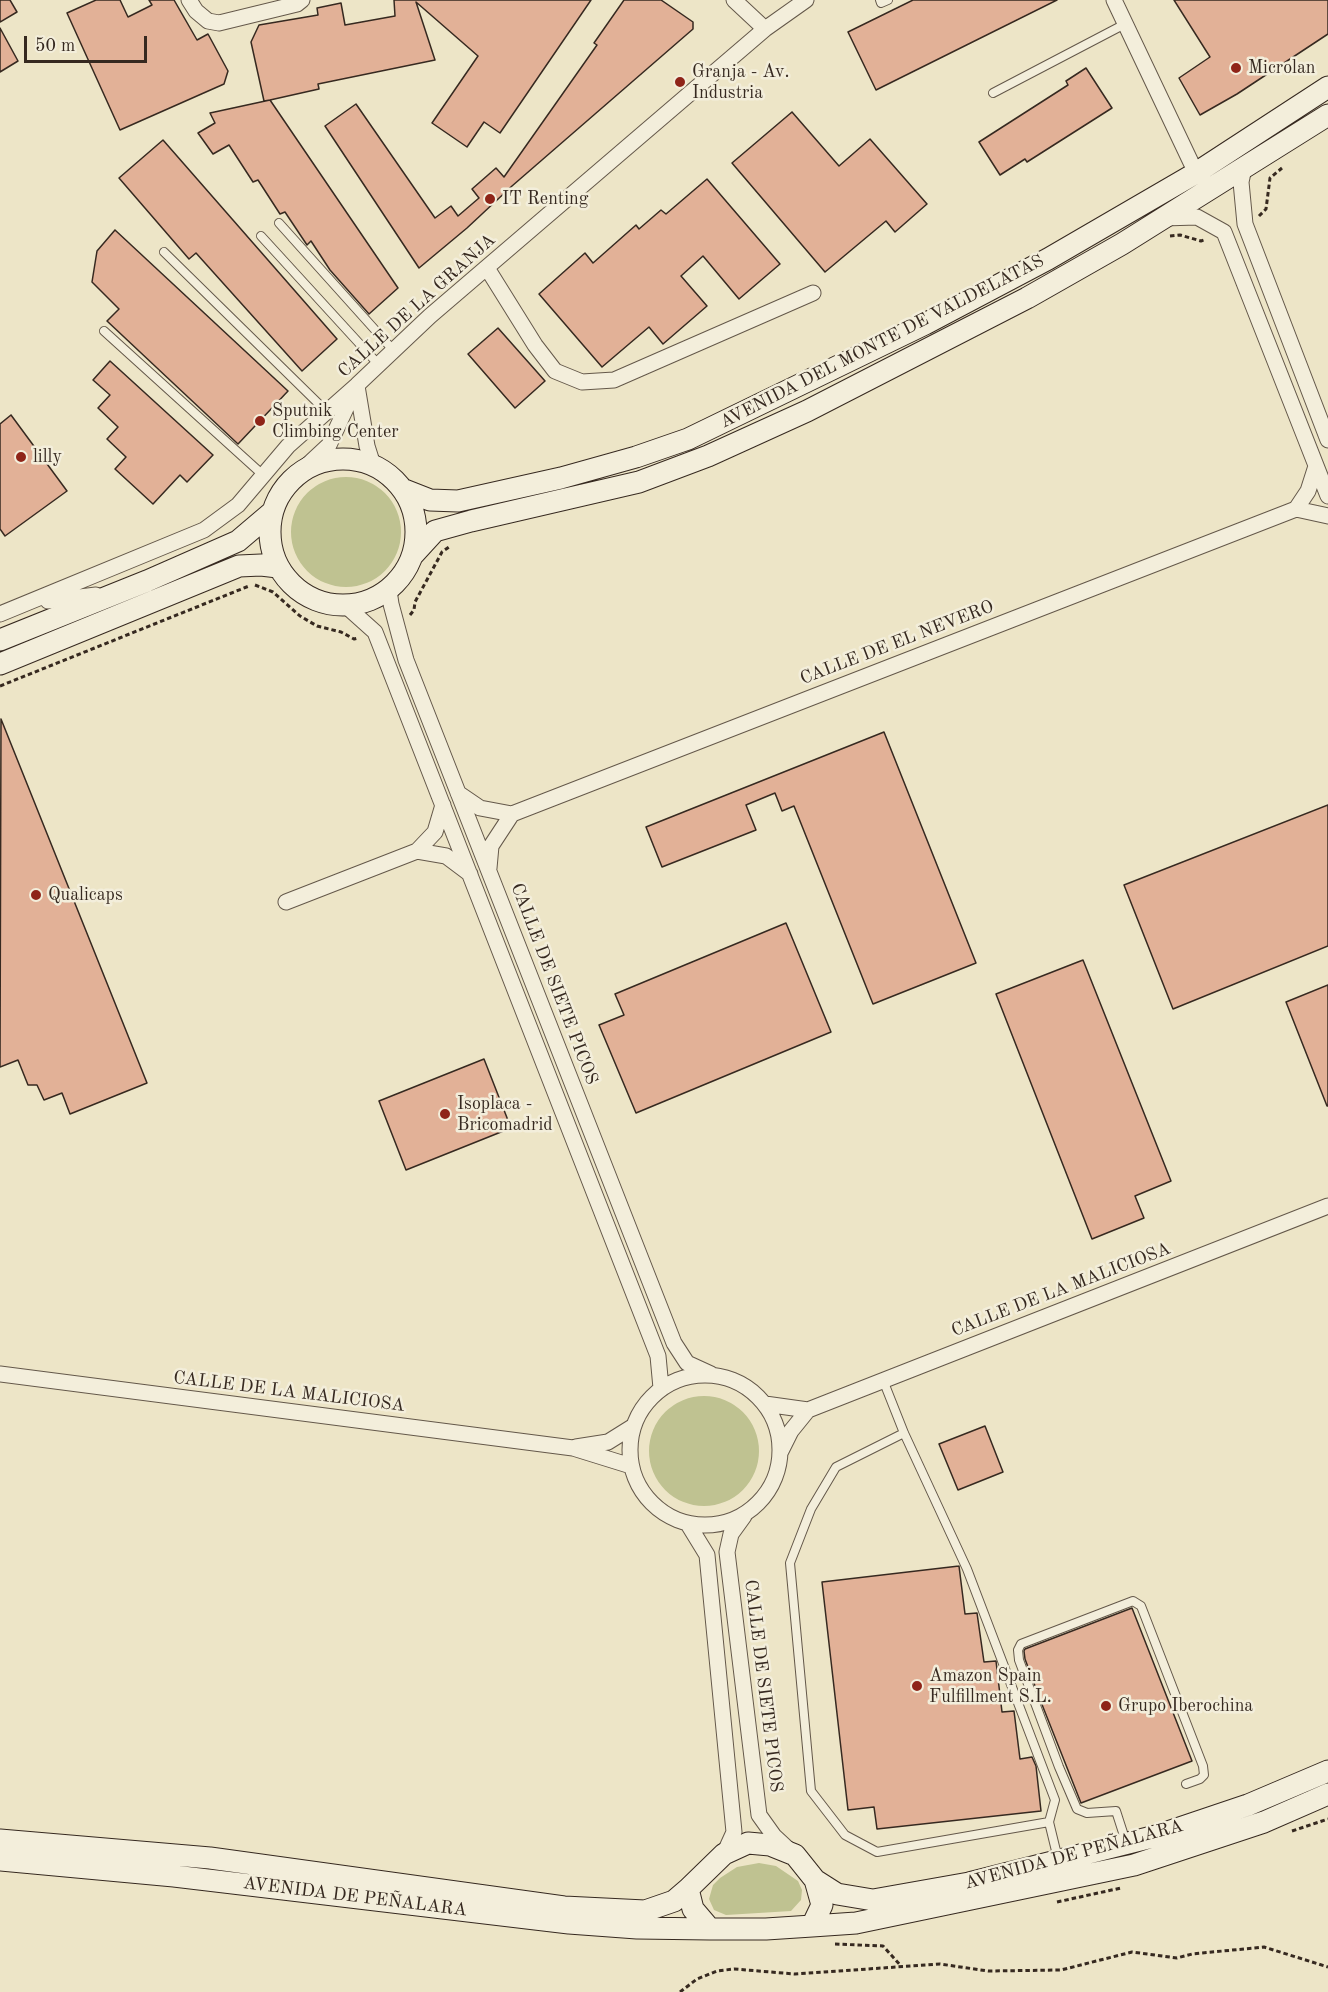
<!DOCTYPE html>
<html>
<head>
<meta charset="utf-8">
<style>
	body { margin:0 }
	#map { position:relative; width:1328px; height:1992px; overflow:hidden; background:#ede5c7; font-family:"Old Standard TT",serif }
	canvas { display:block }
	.scale { position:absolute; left:24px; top:36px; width:123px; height:27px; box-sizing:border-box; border:3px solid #362920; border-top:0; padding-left:8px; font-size:18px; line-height:21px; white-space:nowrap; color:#362920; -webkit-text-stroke:4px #f3eedb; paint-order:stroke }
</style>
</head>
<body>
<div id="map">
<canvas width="1328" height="1992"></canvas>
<div class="scale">50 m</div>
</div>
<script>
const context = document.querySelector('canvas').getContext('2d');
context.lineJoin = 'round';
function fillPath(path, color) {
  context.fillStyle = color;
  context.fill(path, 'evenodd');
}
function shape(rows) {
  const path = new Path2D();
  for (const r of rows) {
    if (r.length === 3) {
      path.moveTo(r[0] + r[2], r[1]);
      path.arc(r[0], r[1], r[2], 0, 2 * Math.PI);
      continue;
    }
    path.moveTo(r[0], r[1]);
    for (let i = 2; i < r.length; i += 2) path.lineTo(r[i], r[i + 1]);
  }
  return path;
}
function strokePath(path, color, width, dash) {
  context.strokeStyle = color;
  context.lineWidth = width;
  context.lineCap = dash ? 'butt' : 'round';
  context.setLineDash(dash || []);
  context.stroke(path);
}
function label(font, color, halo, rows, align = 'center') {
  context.font = font + ' "Old Standard TT",serif';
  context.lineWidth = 5;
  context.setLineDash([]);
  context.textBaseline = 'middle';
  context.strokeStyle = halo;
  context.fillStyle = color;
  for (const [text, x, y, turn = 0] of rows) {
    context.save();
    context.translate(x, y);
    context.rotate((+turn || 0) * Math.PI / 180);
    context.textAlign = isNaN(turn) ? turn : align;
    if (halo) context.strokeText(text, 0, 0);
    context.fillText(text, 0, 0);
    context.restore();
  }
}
fillPath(shape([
	[346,532,55],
	[704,1451,55],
	[759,1863,776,1866,798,1881,802,1890,801,1900,791,1911,726,1915,714,1910,709,1899,713,1885,720,1878,737,1867]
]), '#bfc291');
const building = shape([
	[0,0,10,0,17,12,0,22,0,0],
	[96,0,120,0,128,17,152,5,149,0,174,0,197,40,208,34,228,71,224,84,120,130,67,13,96,0],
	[394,0,591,0,500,133,484,122,467,147,432,123,478,56,416,2,435,60,318,84,319,89,270,100,398,288,369,314,330,270,311,241,307,245,285,212,280,214,258,180,253,182,229,145,213,154,198,133,215,123,210,113,270,100,264,101,251,42,259,25,318,15,317,8,341,3,345,25,395,16,394,0],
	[624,0,661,0,693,22,693,29,512,186,467,228,419,268,325,126,356,104,435,218,451,206,458,216,479,198,472,189,496,168,504,177,597,45,594,43,624,0],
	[913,0,1057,0,876,90,848,32,913,0],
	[1174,0,1328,0,1328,34,1237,94,1200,115,1179,78,1210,57,1174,0],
	[0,28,18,61,0,72,0,28],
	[1086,68,1112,108,1027,162,1025,159,1000,175,979,142,1068,85,1066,81,1086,68],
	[792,112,839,166,870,139,927,204,895,232,886,221,825,272,732,163,792,112],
	[163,140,337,339,302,371,196,253,189,259,119,178,163,140],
	[707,179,780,264,739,299,703,256,681,276,707,306,663,344,649,327,602,367,539,294,585,253,593,263,636,225,639,229,661,210,666,214,707,179],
	[115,230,288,391,238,444,107,321,119,309,92,282,97,251,115,230],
	[498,328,545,381,515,408,468,354,498,328],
	[110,361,213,455,187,482,180,475,153,504,115,469,126,457,107,439,118,427,98,408,110,395,93,380,110,361],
	[11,415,67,491,5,536,0,529,0,424,11,415],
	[1,719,147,1083,70,1114,62,1093,44,1100,37,1085,28,1085,18,1060,0,1067,1,719],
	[884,732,976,963,873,1004,794,806,782,811,775,793,746,805,756,830,662,867,646,827,884,732],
	[1328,805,1328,946,1173,1009,1124,885,1328,805],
	[786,923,831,1032,636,1113,599,1025,624,1015,615,994,786,923],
	[1083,960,1171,1181,1135,1196,1144,1218,1092,1239,996,994,1083,960],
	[1328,985,1328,1106,1327,1106,1286,1002,1328,985],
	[484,1059,511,1128,406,1170,379,1101,484,1059],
	[985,1426,1003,1472,958,1490,939,1444,985,1426],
	[959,1566,965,1614,977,1613,984,1662,996,1661,1002,1712,1014,1711,1020,1759,1032,1757,1036,1766,1041,1811,877,1829,874,1807,848,1810,822,1582,959,1566],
	[1132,1608,1192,1761,1081,1803,1041,1702,1025,1659,1024,1651,1025,1649,1132,1608]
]);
fillPath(building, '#e2b197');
strokePath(building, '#362920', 1.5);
const lane = shape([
	[880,0,881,3,888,0],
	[993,93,1125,24],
	[279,223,394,351],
	[261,236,379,365],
	[164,252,327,412],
	[104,331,263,475],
	[883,1380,904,1433,967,1569,1055,1800,1049,1822,1058,1859],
	[904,1433,836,1467,811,1509,790,1563,811,1791,845,1835,877,1852,1049,1822],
	[1126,1842,1116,1811,1087,1813,1077,1809,1059,1767,1019,1660,1018,1650,1021,1644,1133,1601,1141,1606,1203,1766,1204,1775,1200,1779,1186,1784]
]);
const street = shape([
	[189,0,196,11,208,21,219,23,297,4,302,0],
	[734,0,765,29],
	[1114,0,1196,173],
	[1244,168,1241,182,1245,224,1328,440],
	[1163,218,1197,217,1224,232,1328,496],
	[487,268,535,345,555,371,582,382,614,380,813,293],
	[357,386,367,446,373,465],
	[300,472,329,445,354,391],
	[1296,509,1308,491,1316,466],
	[389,590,391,604,406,660,674,1343,687,1363,711,1374],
	[48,601,96,595],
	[346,606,375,632,658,1356,661,1388],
	[0,614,204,530,238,505,288,446,357,385,430,316,765,29,806,0],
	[458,793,480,808,512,814,1296,509,1328,516],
	[417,851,446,856,470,874],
	[489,868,491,846,512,814],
	[286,902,417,851,435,832,443,805],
	[0,1374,573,1448,631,1466],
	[705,1450,75],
	[765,1404,808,1410,1328,1206],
	[576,1447,608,1442,632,1427],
	[780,1453,791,1431,808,1410],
	[744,1516,731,1534,727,1552,759,1815,774,1836,788,1849],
	[688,1524,707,1555,734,1832,724,1854]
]);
const secondary = shape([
	[343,532,73],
	[402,489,430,500,458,501,561,478,636,457,688,439,925,324,1048,259,1196,173,1328,87],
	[413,555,435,531,471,521,639,482,708,456,807,411,1027,298,1122,244,1328,115],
	[0,640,147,581,238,541,271,513],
	[0,664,239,566,261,565,278,567],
	[0,1840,210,1858,564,1907,645,1911,674,1901,688,1889],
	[0,1860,174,1876,569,1923,637,1928,710,1929],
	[815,1880,837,1894,873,1900,969,1883,1156,1836,1248,1805,1328,1771],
	[812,1926,822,1905,815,1880,795,1855,770,1845,748,1843,724,1854,688,1889,693,1909,710,1929,766,1929,812,1926,856,1923,1134,1865,1264,1822,1328,1794]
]);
strokePath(lane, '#64584a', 10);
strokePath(street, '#64584a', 17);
strokePath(secondary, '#362920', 23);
strokePath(shape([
	[1259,216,1266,209,1270,178,1282,168],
	[1170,236,1180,235,1201,241,1204,240],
	[255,585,273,592,300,616,317,626,341,632,354,639,358,638],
	[410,615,414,610,415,602,442,552,449,547],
	[0,686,249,586],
	[1292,1831,1328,1819],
	[1057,1902,1121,1888],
	[835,1944,883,1946,902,1967],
	[680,1992,697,1979,717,1971,734,1969,795,1974,940,1964,988,1971,1061,1970,1132,1952,1177,1958,1192,1954,1264,1947,1328,1967]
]), '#362920', 3, [4.5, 3]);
strokePath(lane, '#f3eedb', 8);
strokePath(street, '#f3eedb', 15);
strokePath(secondary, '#f3eedb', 21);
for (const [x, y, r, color] of [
	[1236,68,6,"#8f2418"],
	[680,82,6,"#8f2418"],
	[490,199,6,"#8f2418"],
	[260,421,6,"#8f2418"],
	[21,457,6,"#8f2418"],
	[36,895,6,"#8f2418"],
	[445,1114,6,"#8f2418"],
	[917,1686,6,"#8f2418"],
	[1106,1706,6,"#8f2418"]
]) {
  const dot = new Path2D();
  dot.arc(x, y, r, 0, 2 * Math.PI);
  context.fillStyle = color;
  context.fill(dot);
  strokePath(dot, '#f3eedb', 2);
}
label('18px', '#362920', '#f3eedb', [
	["Microlan",1248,68],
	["Granja - Av.",692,72],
	["Industria",692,93],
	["IT Renting",502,199],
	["Sputnik",272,411],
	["Climbing Center",272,432],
	["lilly",33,457],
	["Qualicaps",48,895],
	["Isoplaca -",457,1104],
	["Bricomadrid",457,1125],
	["Amazon Spain",929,1676],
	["Fulfillment S.L.",929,1697],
	["Grupo Iberochina",1118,1706]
], 'left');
label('18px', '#362920', '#f3eedb', [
	["CALLE DE LA GRANJA",417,306,-42],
	["AVENIDA DEL MONTE DE VALDELATAS",882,342,-27],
	["CALLE DE EL NEVERO",897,643,-21],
	["CALLE DE SIETE PICOS",554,984,69],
	["CALLE DE LA MALICIOSA",1061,1290,-21],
	["CALLE DE LA MALICIOSA",289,1392,7],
	["CALLE DE SIETE PICOS",763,1686,83],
	["AVENIDA DE PEÑALARA",1074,1855,-15],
	["AVENIDA DE PEÑALARA",355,1897,7]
]);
</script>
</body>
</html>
